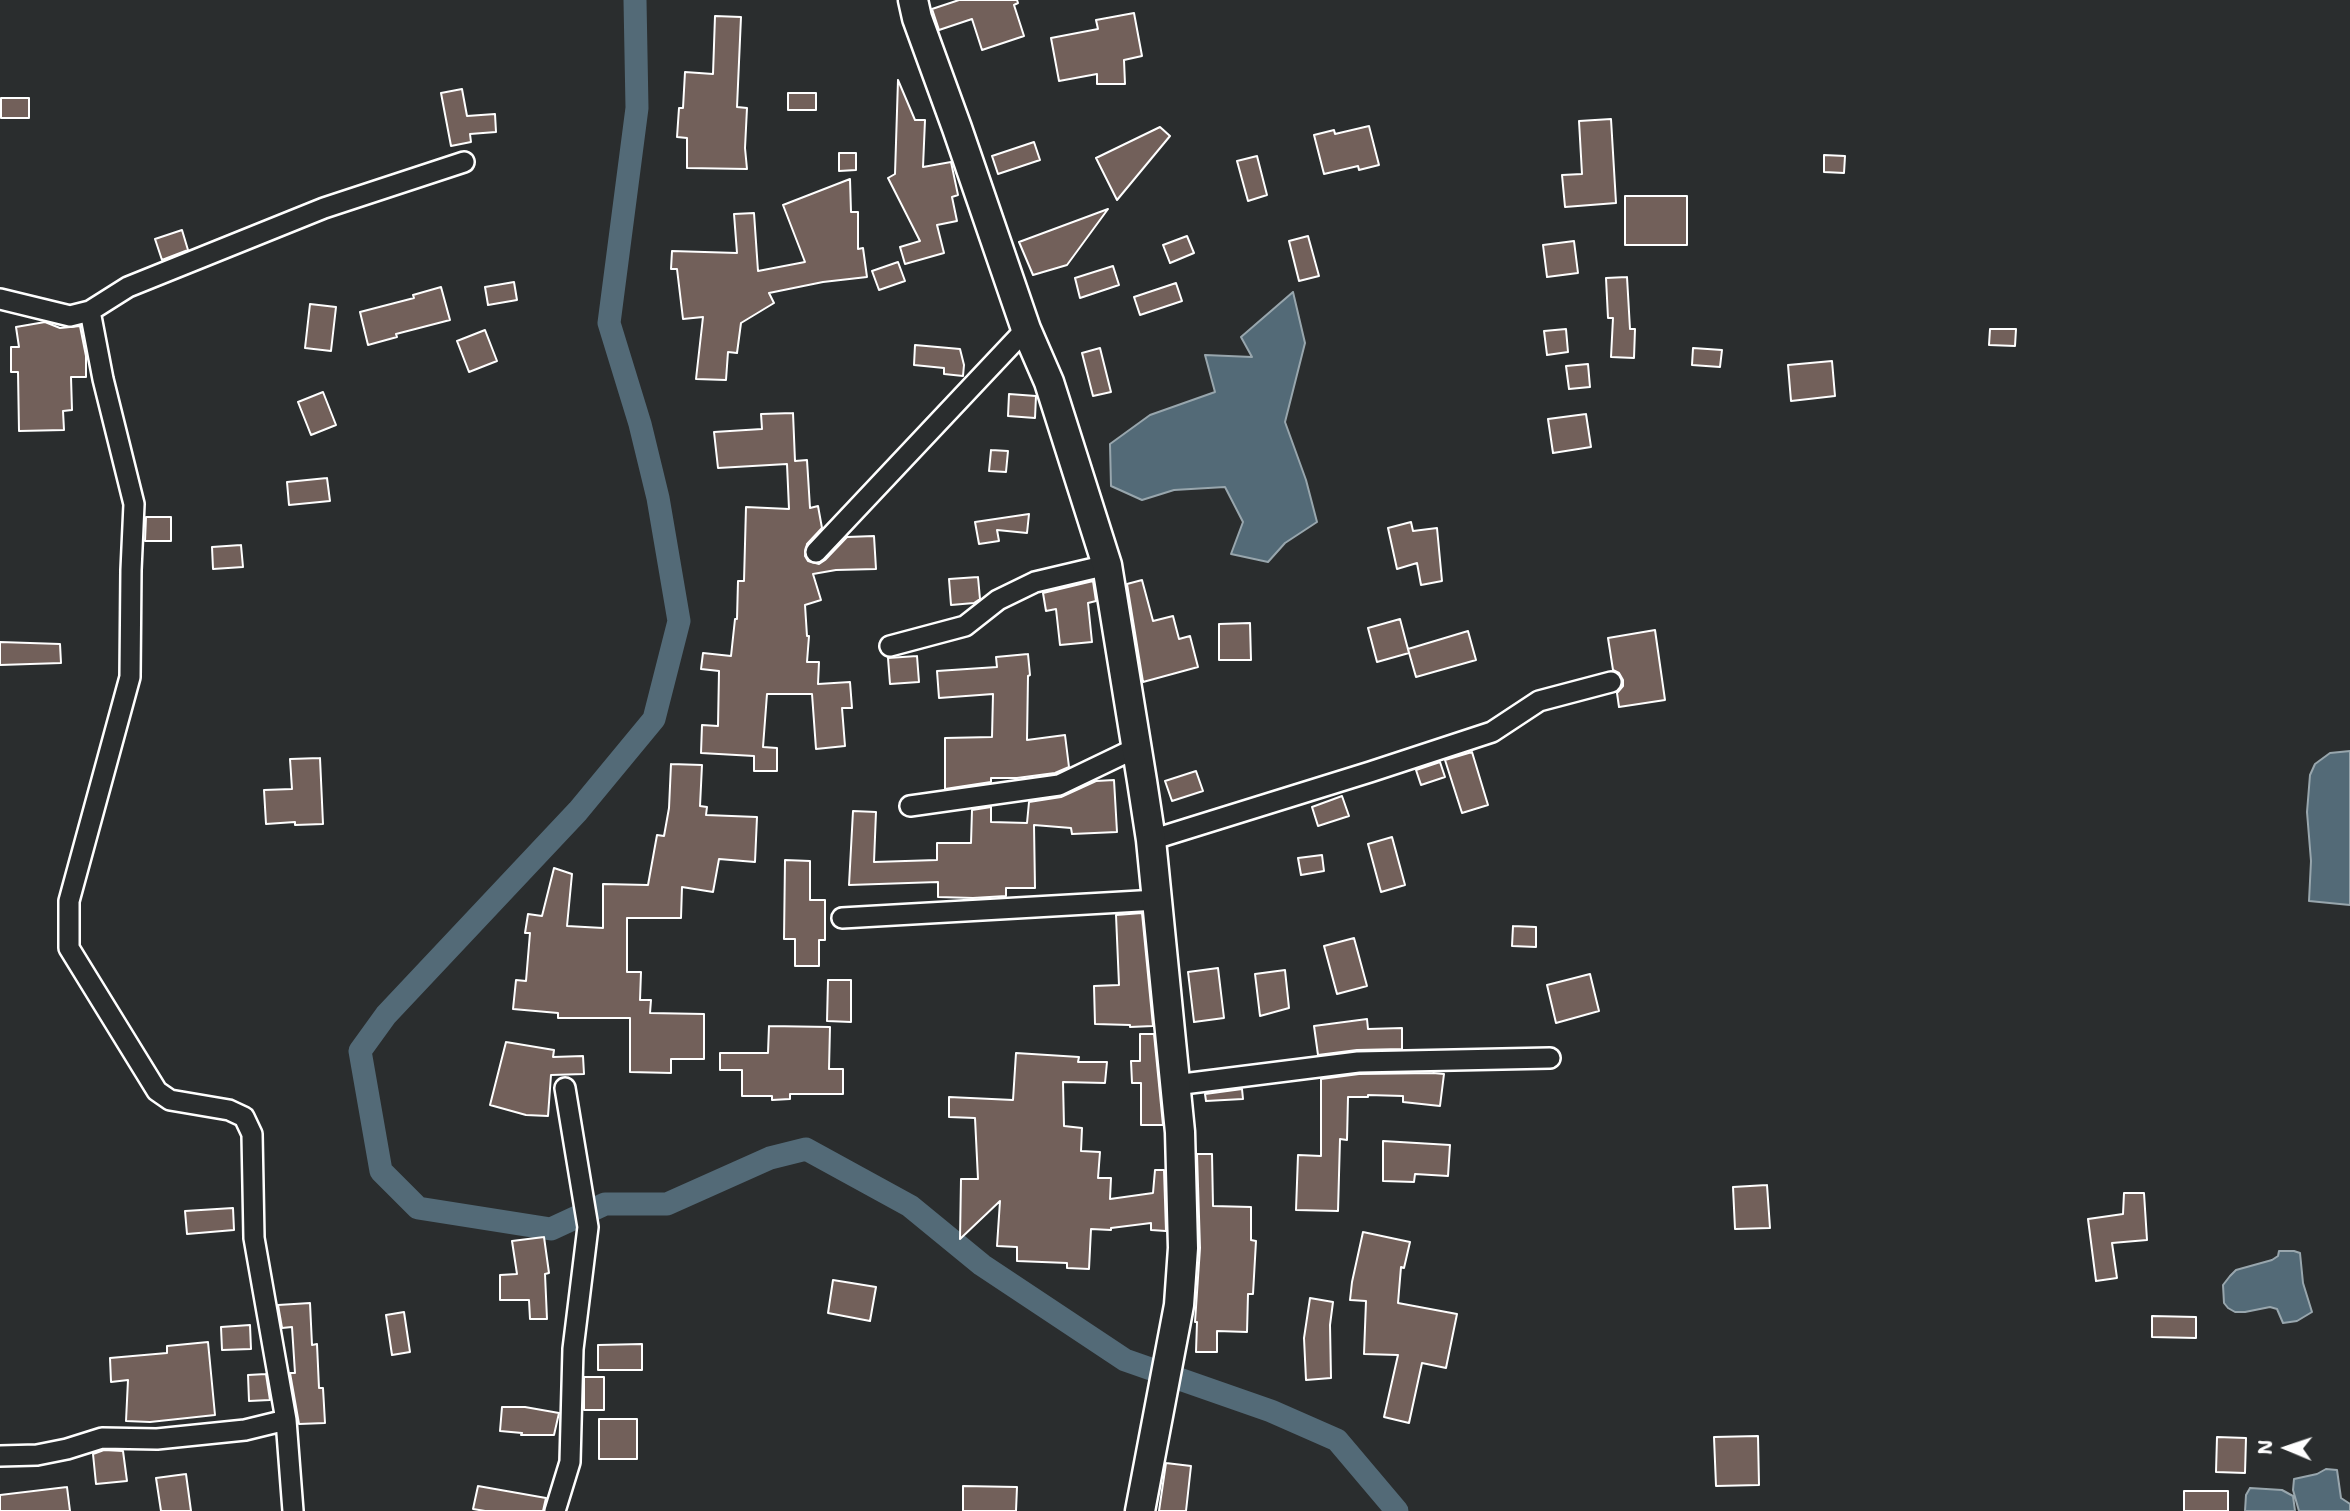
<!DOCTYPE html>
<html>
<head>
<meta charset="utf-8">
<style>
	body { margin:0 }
	#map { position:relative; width:2350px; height:1511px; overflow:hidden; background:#2a2d2e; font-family:"Shantell Sans",sans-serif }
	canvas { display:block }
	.north { position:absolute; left:2252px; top:1413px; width:70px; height:70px; -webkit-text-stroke:5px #2a2d2e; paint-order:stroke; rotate:272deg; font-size:19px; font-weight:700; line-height:28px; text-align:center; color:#fff }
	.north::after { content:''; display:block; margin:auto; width:24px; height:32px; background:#fff; clip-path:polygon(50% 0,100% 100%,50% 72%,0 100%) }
</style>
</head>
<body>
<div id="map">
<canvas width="2350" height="1511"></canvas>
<div class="north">N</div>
</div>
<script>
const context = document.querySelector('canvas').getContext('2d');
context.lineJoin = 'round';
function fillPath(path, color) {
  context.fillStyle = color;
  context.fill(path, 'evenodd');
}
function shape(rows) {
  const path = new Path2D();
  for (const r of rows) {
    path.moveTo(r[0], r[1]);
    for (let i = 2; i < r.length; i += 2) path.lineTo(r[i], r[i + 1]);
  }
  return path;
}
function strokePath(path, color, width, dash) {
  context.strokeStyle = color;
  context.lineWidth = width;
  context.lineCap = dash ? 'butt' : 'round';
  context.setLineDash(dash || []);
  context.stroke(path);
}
const water = shape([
	[1293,292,1305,343,1285,422,1306,480,1317,522,1285,543,1268,562,1231,554,1243,522,1225,487,1174,490,1142,500,1111,486,1110,444,1150,415,1215,392,1205,355,1252,357,1241,337,1293,292],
	[2350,751,2350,905,2309,901,2311,861,2307,812,2310,775,2315,764,2330,753,2350,751],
	[2279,1251,2294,1251,2300,1253,2303,1283,2312,1312,2297,1321,2283,1323,2277,1309,2270,1307,2245,1312,2235,1312,2228,1308,2224,1303,2223,1285,2230,1276,2236,1270,2272,1260,2278,1256,2279,1251],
	[2326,1469,2337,1470,2341,1498,2350,1504,2350,1511,2299,1511,2293,1490,2294,1479,2317,1474,2326,1469],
	[2250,1488,2282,1490,2293,1496,2295,1511,2245,1511,2246,1495,2250,1488]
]);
fillPath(water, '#536a77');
strokePath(water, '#98a6ad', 2);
strokePath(shape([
	[635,0,637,108,609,323,640,424,658,498,679,621,654,719,578,811,386,1015,360,1051,381,1171,418,1208,551,1229,605,1204,667,1204,770,1158,806,1149,910,1206,982,1265,1125,1360,1271,1411,1337,1440,1397,1511]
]), '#536a77', 23);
const building = shape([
	[959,0,1017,0,1018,3,1014,5,1024,36,982,50,972,19,939,30,932,9,959,0],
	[1134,13,1142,56,1124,60,1125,84,1097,84,1097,74,1059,81,1051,38,1098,29,1096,20,1134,13],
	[715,16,741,17,737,107,747,108,745,148,747,169,687,168,687,138,677,137,679,108,683,108,685,72,713,74,715,16],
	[898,80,915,120,925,120,923,167,951,162,958,195,952,197,957,221,937,225,944,253,905,264,900,247,920,241,888,178,895,174,898,80],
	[462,89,467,116,495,114,496,132,470,134,471,142,451,146,441,93,462,89],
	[788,93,816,93,816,110,788,110,788,93],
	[1,98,29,98,29,118,1,118,1,98],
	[1611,119,1616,203,1565,207,1562,175,1582,174,1579,121,1611,119],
	[1369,126,1379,165,1359,170,1358,166,1324,174,1314,135,1334,130,1335,134,1369,126],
	[1160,127,1170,136,1117,200,1096,158,1160,127],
	[1034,142,1040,160,998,174,992,156,1034,142],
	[839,153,856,153,856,170,839,171,839,153],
	[1824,155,1845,156,1844,173,1824,172,1824,155],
	[1257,156,1267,195,1248,201,1237,161,1257,156],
	[850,179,851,212,858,212,858,249,863,248,867,277,823,282,769,293,774,303,741,323,737,353,728,352,726,380,696,379,703,317,683,319,677,269,671,269,672,251,737,253,734,214,754,213,758,271,805,262,783,205,850,179],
	[1625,196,1687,196,1687,245,1625,245,1625,196],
	[1108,209,1067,265,1033,275,1019,242,1108,209],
	[182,230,188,250,162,260,155,239,182,230],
	[1187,236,1194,253,1170,263,1163,245,1187,236],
	[1308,236,1319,276,1299,281,1289,241,1308,236],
	[1574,241,1578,273,1547,277,1543,245,1574,241],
	[898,262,905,281,879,290,872,271,898,262],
	[1113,266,1119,285,1080,298,1075,278,1113,266],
	[1627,277,1630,329,1635,329,1634,358,1611,357,1613,318,1608,318,1606,278,1627,277],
	[514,282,517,300,488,305,485,287,514,282],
	[1176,283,1182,301,1140,315,1134,297,1176,283],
	[441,287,450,320,396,334,397,337,368,345,360,312,414,298,413,295,441,287],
	[310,304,336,307,331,351,305,348,310,304],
	[45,322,60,328,80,326,86,356,86,377,71,377,72,410,63,411,64,430,19,431,18,372,11,372,11,347,19,347,16,327,45,322],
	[1566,329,1568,352,1547,355,1544,331,1566,329],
	[1990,329,2016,329,2015,346,1989,345,1990,329],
	[485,330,497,361,469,372,457,341,485,330],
	[915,345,960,349,964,365,963,376,944,374,944,368,914,365,915,345],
	[1100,348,1111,392,1093,396,1082,353,1100,348],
	[1693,348,1722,350,1720,367,1692,365,1693,348],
	[1832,361,1835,396,1791,401,1788,365,1832,361],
	[1588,364,1590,387,1569,389,1566,366,1588,364],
	[323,392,336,425,311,435,298,402,323,392],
	[1009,394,1036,396,1035,418,1008,416,1009,394],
	[793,413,795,461,807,460,810,508,818,506,822,528,807,544,805,556,808,561,819,564,825,560,847,537,874,536,876,569,836,570,813,574,821,600,805,605,807,636,809,636,807,662,819,662,818,684,850,682,852,708,842,708,845,746,816,749,812,694,767,694,763,747,777,748,777,771,754,771,754,756,701,753,702,725,718,726,719,671,701,669,703,653,731,656,735,619,737,619,738,581,744,581,746,507,789,509,787,464,718,468,714,432,762,429,761,414,793,413],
	[1586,414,1591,447,1553,453,1548,419,1586,414],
	[991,450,1008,451,1006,472,989,471,991,450],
	[327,478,330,501,289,505,287,482,327,478],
	[1029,514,1027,533,997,530,999,541,979,544,975,522,1029,514],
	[146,517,171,517,171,541,145,541,146,517],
	[1411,522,1413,531,1437,528,1442,581,1421,585,1417,563,1397,569,1388,528,1411,522],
	[241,545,243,567,213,569,212,547,241,545],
	[978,577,980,599,974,603,951,605,949,579,978,577],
	[1142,580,1153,621,1173,616,1179,639,1190,636,1198,667,1143,682,1127,584,1142,580],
	[1093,581,1096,601,1088,603,1092,642,1060,645,1056,609,1046,611,1043,593,1093,581],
	[1400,619,1409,653,1377,662,1368,628,1400,619],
	[1250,623,1251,660,1219,660,1219,624,1250,623],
	[1655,630,1665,700,1619,707,1617,693,1623,686,1623,680,1619,673,1613,670,1608,638,1655,630],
	[1468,631,1476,660,1416,677,1408,649,1468,631],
	[0,642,60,644,61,663,0,665,0,642],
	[1028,654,1030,675,1028,676,1027,740,1065,735,1069,767,1055,773,1017,778,991,778,991,782,945,789,945,738,992,737,993,694,939,698,937,671,997,667,996,657,1028,654],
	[917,656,919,682,890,684,888,658,917,656],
	[1472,752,1488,805,1462,813,1445,760,1472,752],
	[320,758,323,824,295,825,295,822,266,824,264,790,292,789,290,759,320,758],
	[1440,762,1445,777,1421,785,1416,770,1440,762],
	[671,764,702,765,700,806,707,807,706,815,757,817,755,862,719,859,713,892,682,887,681,918,627,918,627,972,641,972,640,1000,651,1000,650,1013,704,1014,704,1059,671,1059,671,1073,630,1072,630,1018,558,1018,558,1013,513,1009,516,980,526,981,530,933,525,933,528,914,542,916,554,868,572,874,567,926,603,928,603,884,648,885,657,835,664,836,669,808,671,764],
	[1196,771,1203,791,1172,801,1165,781,1196,771],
	[1114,780,1117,832,1072,834,1071,828,1034,825,1035,888,1006,888,1006,896,973,898,938,897,938,882,849,885,853,811,876,812,874,862,937,860,937,843,971,843,972,810,991,807,991,822,1027,823,1029,802,1061,797,1096,781,1114,780],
	[1342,796,1349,816,1318,826,1312,807,1342,796],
	[1392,837,1405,885,1381,892,1368,844,1392,837],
	[1322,855,1324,871,1301,875,1298,858,1322,855],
	[785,860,810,861,810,900,825,900,825,940,819,940,819,966,795,966,795,939,784,939,785,860],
	[1142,913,1153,1026,1130,1027,1130,1025,1095,1024,1094,986,1119,985,1116,915,1142,913],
	[1513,926,1536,927,1536,947,1512,946,1513,926],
	[1354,938,1367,986,1337,994,1324,946,1354,938],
	[1218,968,1224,1018,1194,1022,1188,972,1218,968],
	[1285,970,1289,1008,1260,1016,1255,974,1285,970],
	[1590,974,1599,1011,1556,1023,1547,985,1590,974],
	[828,980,851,980,851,1022,827,1021,828,980],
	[1367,1019,1368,1029,1402,1028,1402,1049,1357,1050,1318,1055,1314,1026,1367,1019],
	[769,1026,830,1027,829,1069,843,1069,843,1094,790,1094,790,1099,772,1100,772,1096,742,1096,742,1070,720,1070,720,1053,768,1053,769,1026],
	[1140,1034,1154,1034,1163,1125,1141,1125,1141,1083,1132,1083,1131,1061,1140,1061,1140,1034],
	[506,1042,554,1050,553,1057,583,1056,584,1074,551,1075,548,1116,526,1115,490,1105,506,1042],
	[1016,1053,1079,1057,1078,1062,1107,1062,1105,1083,1063,1082,1064,1126,1082,1128,1081,1151,1100,1152,1098,1178,1111,1178,1110,1199,1153,1193,1155,1170,1164,1170,1166,1231,1151,1230,1151,1223,1111,1228,1111,1230,1091,1229,1089,1269,1067,1268,1067,1263,1017,1261,1017,1247,997,1246,1000,1201,960,1239,961,1179,978,1179,975,1118,949,1117,949,1097,1013,1100,1016,1053],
	[1433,1073,1444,1074,1440,1106,1403,1102,1403,1096,1368,1095,1368,1097,1348,1097,1347,1140,1340,1139,1338,1211,1296,1210,1298,1155,1321,1156,1321,1079,1359,1074,1433,1073],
	[1242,1089,1243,1099,1206,1101,1205,1094,1242,1089],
	[1383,1141,1450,1145,1448,1176,1415,1174,1414,1182,1383,1181,1383,1141],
	[1197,1154,1212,1154,1213,1206,1251,1207,1251,1240,1256,1241,1253,1294,1248,1294,1247,1332,1217,1331,1217,1352,1196,1352,1197,1322,1195,1322,1200,1248,1197,1154],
	[1767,1185,1770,1228,1735,1229,1733,1187,1767,1185],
	[2124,1193,2144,1193,2147,1240,2112,1243,2117,1278,2096,1281,2088,1219,2123,1214,2124,1193],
	[233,1208,234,1230,187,1234,185,1211,233,1208],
	[1363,1232,1410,1242,1404,1268,1401,1267,1398,1303,1457,1314,1446,1368,1422,1363,1409,1423,1384,1417,1398,1355,1364,1354,1366,1301,1350,1300,1352,1282,1363,1232],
	[544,1237,549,1273,545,1274,547,1319,530,1319,529,1300,500,1300,500,1275,517,1274,512,1241,544,1237],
	[833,1280,876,1287,870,1321,828,1313,833,1280],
	[1310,1298,1333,1302,1330,1325,1331,1378,1306,1380,1304,1338,1310,1298],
	[310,1303,312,1345,317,1344,319,1388,323,1388,325,1423,299,1424,290,1373,295,1373,292,1327,282,1328,278,1305,310,1303],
	[404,1312,410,1352,392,1355,386,1315,404,1312],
	[2152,1316,2196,1317,2196,1338,2152,1337,2152,1316],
	[250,1325,251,1349,222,1350,221,1327,250,1325],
	[208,1342,215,1415,150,1422,126,1421,128,1380,111,1382,110,1358,167,1353,167,1346,208,1342],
	[642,1344,642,1370,598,1370,598,1345,642,1344],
	[266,1374,270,1400,249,1401,248,1375,266,1374],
	[584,1377,604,1377,604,1410,584,1410,584,1377],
	[502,1407,525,1407,559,1413,554,1435,521,1435,522,1433,500,1431,502,1407],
	[599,1419,637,1419,637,1459,599,1459,599,1419],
	[1758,1436,1759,1485,1716,1486,1714,1437,1758,1436],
	[2217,1437,2246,1438,2245,1473,2216,1472,2217,1437],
	[104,1450,123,1451,127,1481,96,1484,93,1454,104,1450],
	[1166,1463,1191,1466,1186,1511,1159,1511,1166,1463],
	[186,1474,191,1511,161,1511,156,1478,186,1474],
	[478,1486,546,1498,543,1511,485,1511,473,1509,478,1486],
	[963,1486,1017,1487,1016,1511,963,1511,963,1486],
	[67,1487,70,1511,0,1511,0,1495,67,1487],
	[2184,1491,2228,1491,2228,1511,2184,1511,2184,1491]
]);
fillPath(building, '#72605a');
strokePath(building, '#fff', 2);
const street = shape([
	[0,299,70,316,90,311,128,287,324,208,464,162],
	[90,311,103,379,134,504,131,570,130,677,69,901,69,948,157,1091,170,1100,229,1110,244,1117,252,1134,254,1238,286,1420],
	[816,552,1026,329],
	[890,646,965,626,998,600,1035,582,1107,565],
	[910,806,1059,785,1136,748],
	[1151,840,1370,772,1492,732,1539,701,1611,682],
	[842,918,1157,900],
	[1175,1085,1358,1062,1550,1058],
	[0,1456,37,1455,67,1449,102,1438,157,1439,245,1430,286,1420,293,1511],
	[555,1511,570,1462,573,1349,588,1227,565,1088]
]);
const secondary = shape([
	[913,0,917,18,957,128,1026,329,1049,382,1107,565,1142,781,1151,840,1180,1132,1183,1248,1179,1305,1140,1511]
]);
strokePath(street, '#fff', 24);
strokePath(secondary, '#fff', 33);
strokePath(street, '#2a2d2e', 19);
strokePath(secondary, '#2a2d2e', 28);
</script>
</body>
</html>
